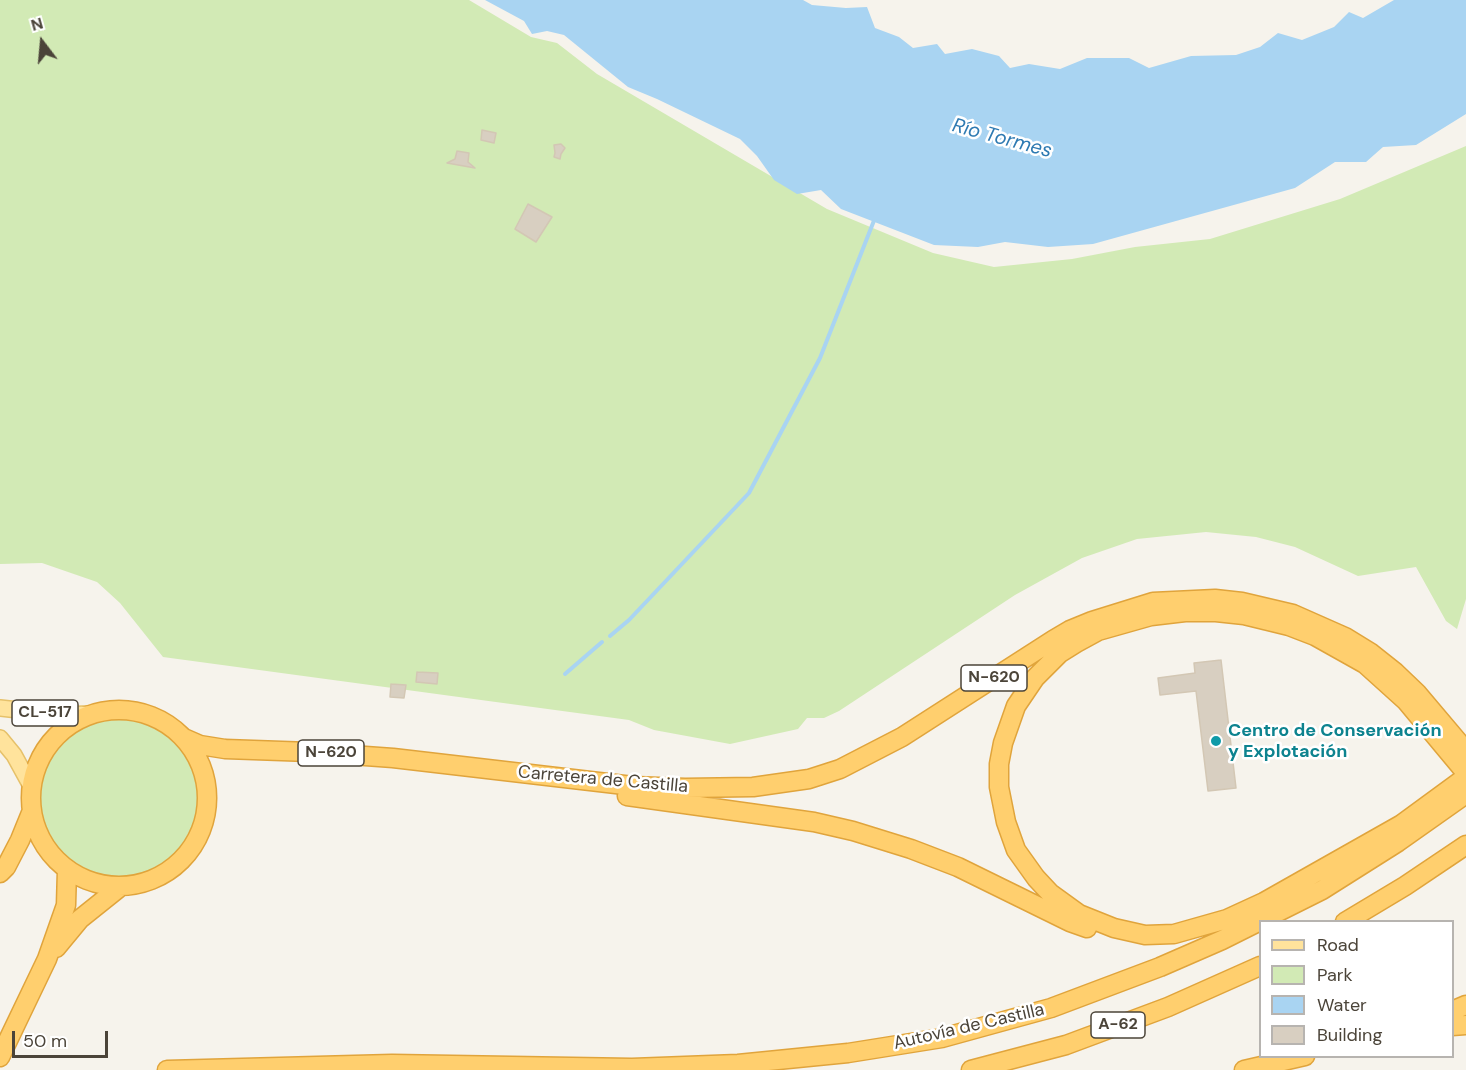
<!DOCTYPE html>
<html>
<head>
<meta charset="utf-8">
<style>
	body { margin:0 }
	#map { position:relative; width:1466px; height:1070px; overflow:hidden; background:#f6f3ec; font-family:"DM Sans",sans-serif }
	canvas { display:block }
	.legend { position:absolute; left:1259px; top:920px; width:195px; height:138px; box-sizing:border-box; background:#fff; border:2px solid #b7b4b0; margin:0; padding:8px 10px; list-style:none; font-size:18px; color:#4b4439 }
	.legend li { display:flex; align-items:center; gap:12px; height:30px }
	.legend b { width:30px; border:2px solid #b7b4b0 }
	.north { position:absolute; left:12px; top:12px; width:60px; height:60px; -webkit-text-stroke:4px #fff; paint-order:stroke; rotate:344deg; font-size:16px; font-weight:700; line-height:24px; text-align:center; color:#4b4439 }
	.north::after { content:''; display:block; margin:auto; width:21px; height:27px; background:#4b4439; clip-path:polygon(50% 0,100% 100%,50% 72%,0 100%) }
	.scale { position:absolute; left:12px; top:1031px; width:96px; height:27px; box-sizing:border-box; border:3px solid #4b4439; border-top:0; padding-left:8px; font-size:18px; line-height:21px; white-space:nowrap; color:#4b4439; -webkit-text-stroke:4px #fff; paint-order:stroke }
</style>
</head>
<body>
<div id="map">
<canvas width="1466" height="1070"></canvas>
<ul class="legend">
<li><b style="height:8px;background:#ffe39c"></b>Road</li>
<li><b style="height:16px;background:#d2eab5"></b>Park</li>
<li><b style="height:16px;background:#a9d4f2"></b>Water</li>
<li><b style="height:16px;background:#d8cfc1"></b>Building</li>
</ul>
<div class="north">N</div>
<div class="scale">50 m</div>
</div>
<script>
const context = document.querySelector('canvas').getContext('2d');
context.lineJoin = 'round';
function fillPath(path, color) {
  context.fillStyle = color;
  context.fill(path, 'evenodd');
}
function shape(rows) {
  const path = new Path2D();
  for (const r of rows) {
    if (r.length === 3) {
      path.moveTo(r[0] + r[2], r[1]);
      path.arc(r[0], r[1], r[2], 0, 2 * Math.PI);
      continue;
    }
    path.moveTo(r[0], r[1]);
    for (let i = 2; i < r.length; i += 2) path.lineTo(r[i], r[i + 1]);
  }
  return path;
}
function strokePath(path, color, width, dash) {
  context.strokeStyle = color;
  context.lineWidth = width;
  context.lineCap = dash ? 'butt' : 'round';
  context.setLineDash(dash || []);
  context.stroke(path);
}
function label(font, color, halo, rows, align = 'center') {
  context.font = font + ' "DM Sans",sans-serif';
  context.lineWidth = 5;
  context.setLineDash([]);
  context.textBaseline = 'middle';
  context.strokeStyle = halo;
  context.fillStyle = color;
  for (const [text, x, y, turn = 0] of rows) {
    context.save();
    context.translate(x, y);
    context.rotate((+turn || 0) * Math.PI / 180);
    context.textAlign = isNaN(turn) ? turn : align;
    if (halo) context.strokeText(text, 0, 0);
    context.fillText(text, 0, 0);
    context.restore();
  }
}
fillPath(shape([
	[0,0,469,0,531,37,557,43,597,74,827,209,933,253,994,267,1072,259,1135,247,1210,239,1340,199,1466,146,1466,599,1457,629,1446,621,1416,567,1358,576,1295,547,1256,537,1206,532,1137,539,1082,558,1015,595,839,711,824,718,807,718,798,729,730,744,654,730,629,720,163,657,120,603,97,582,42,563,0,564],
	[118,798,80]
]), '#d2eab5');
fillPath(shape([
	[485,0,803,0,812,5,846,8,867,7,875,28,899,37,913,48,937,44,945,54,972,49,999,56,1010,68,1029,64,1060,69,1087,58,1129,58,1149,68,1191,56,1236,55,1260,47,1278,33,1302,40,1334,27,1349,12,1363,18,1394,0,1466,0,1466,114,1416,145,1383,147,1366,162,1335,162,1295,188,1093,244,1048,247,1005,242,978,247,934,245,841,209,821,190,797,194,774,180,757,156,740,139,657,99,628,87,564,35,547,31,532,34,524,21]
]), '#a9d4f2');
strokePath(shape([
	[610,636,629,620,749,493,820,358,875,218],
	[565,674,602,642]
]), '#a9d4f2', 4);
const building = shape([
	[482,130,496,133,494,143,481,140,482,130],
	[561,144,565,148,561,154,560,159,554,157,555,153,554,145,561,144],
	[457,151,469,153,468,162,475,168,447,163,455,159,457,151],
	[528,204,552,217,536,242,515,229,528,204],
	[1221,660,1236,788,1208,791,1196,691,1160,695,1158,678,1195,673,1194,663,1221,660],
	[417,672,438,673,437,684,416,682,417,672],
	[391,684,406,685,404,698,390,697,391,684]
]);
fillPath(building, '#d8cfc1');
strokePath(building, '#d3c7b4', 1.5);
const major = shape([
	[0,708,63,715,90,714],
	[0,738,14,755,31,786]
]);
const highway = shape([
	[119,798,88],
	[184,738,200,745,225,749,310,752,393,758,633,786,685,788,753,787,809,779,840,769,902,737,1053,640,1070,630,1092,621,1153,602,1215,599,1242,602,1293,614,1345,637,1371,653,1395,672,1417,693,1466,751],
	[627,796,814,822,853,831,911,849,958,867,1070,922,1087,928],
	[1402,824,1264,902,1227,919,1174,934,1145,935,1114,928,1079,914,1050,893,1036,878,1016,850,1006,822,999,787,999,764,1003,743,1016,706,1035,678,1060,653,1076,643,1098,631,1151,616,1185,612,1216,612,1244,615,1289,626,1315,636,1365,664,1406,701,1466,773],
	[1395,829,1466,777],
	[0,873,6,867,20,840,31,813],
	[1345,922,1405,886,1466,845],
	[56,948,80,919,120,887],
	[1452,1011,1466,1005],
	[1452,1026,1466,1025],
	[0,1057,47,959,66,905,67,870],
	[167,1070,392,1064,632,1068,738,1064,848,1053,942,1038,1051,1008,1160,967,1222,940,1322,890,1398,842,1466,794],
	[971,1070,1066,1045,1168,1007,1260,966],
	[1244,1070,1305,1056]
]);
strokePath(major, '#e6c16a', 18);
strokePath(highway, '#e0a43c', 21);
strokePath(major, '#ffe39c', 15);
strokePath(highway, '#ffcf6e', 18);
for (const [x, y, r, color] of [
	[1216,741,6,"#0f9aa8"]
]) {
  const dot = new Path2D();
  dot.arc(x, y, r, 0, 2 * Math.PI);
  context.fillStyle = color;
  context.fill(dot);
  strokePath(dot, '#fff', 2);
}
for (const [x, y, w] of [
	[994,678,66],
	[45,713,66],
	[331,753,66],
	[1118,1025,54]
]) {
  const box = new Path2D();
  box.roundRect(x - w / 2, y - 13, w, 26, 4.5);
  context.fillStyle = '#fff';
  context.fill(box);
  strokePath(box, '#4b4439', 1.5);
}
label('bold 16px', '#4b4439', null, [
	["N-620",994,678],
	["CL-517",45,713],
	["N-620",331,753],
	["A-62",1118,1025]
]);
label('bold 18px', '#0d838f', '#fff', [
	["Centro de Conservación",1228,731],
	["y Explotación",1228,752]
], 'left');
label('18px', '#4b4439', '#fff', [
	["Carretera de Castilla",603,780,5],
	["Autovía de Castilla",969,1027,-13]
]);
label('italic 20px', '#2e7ab2', '#fff', [
	["Río Tormes",1002,139,15]
]);
</script>
</body>
</html>
